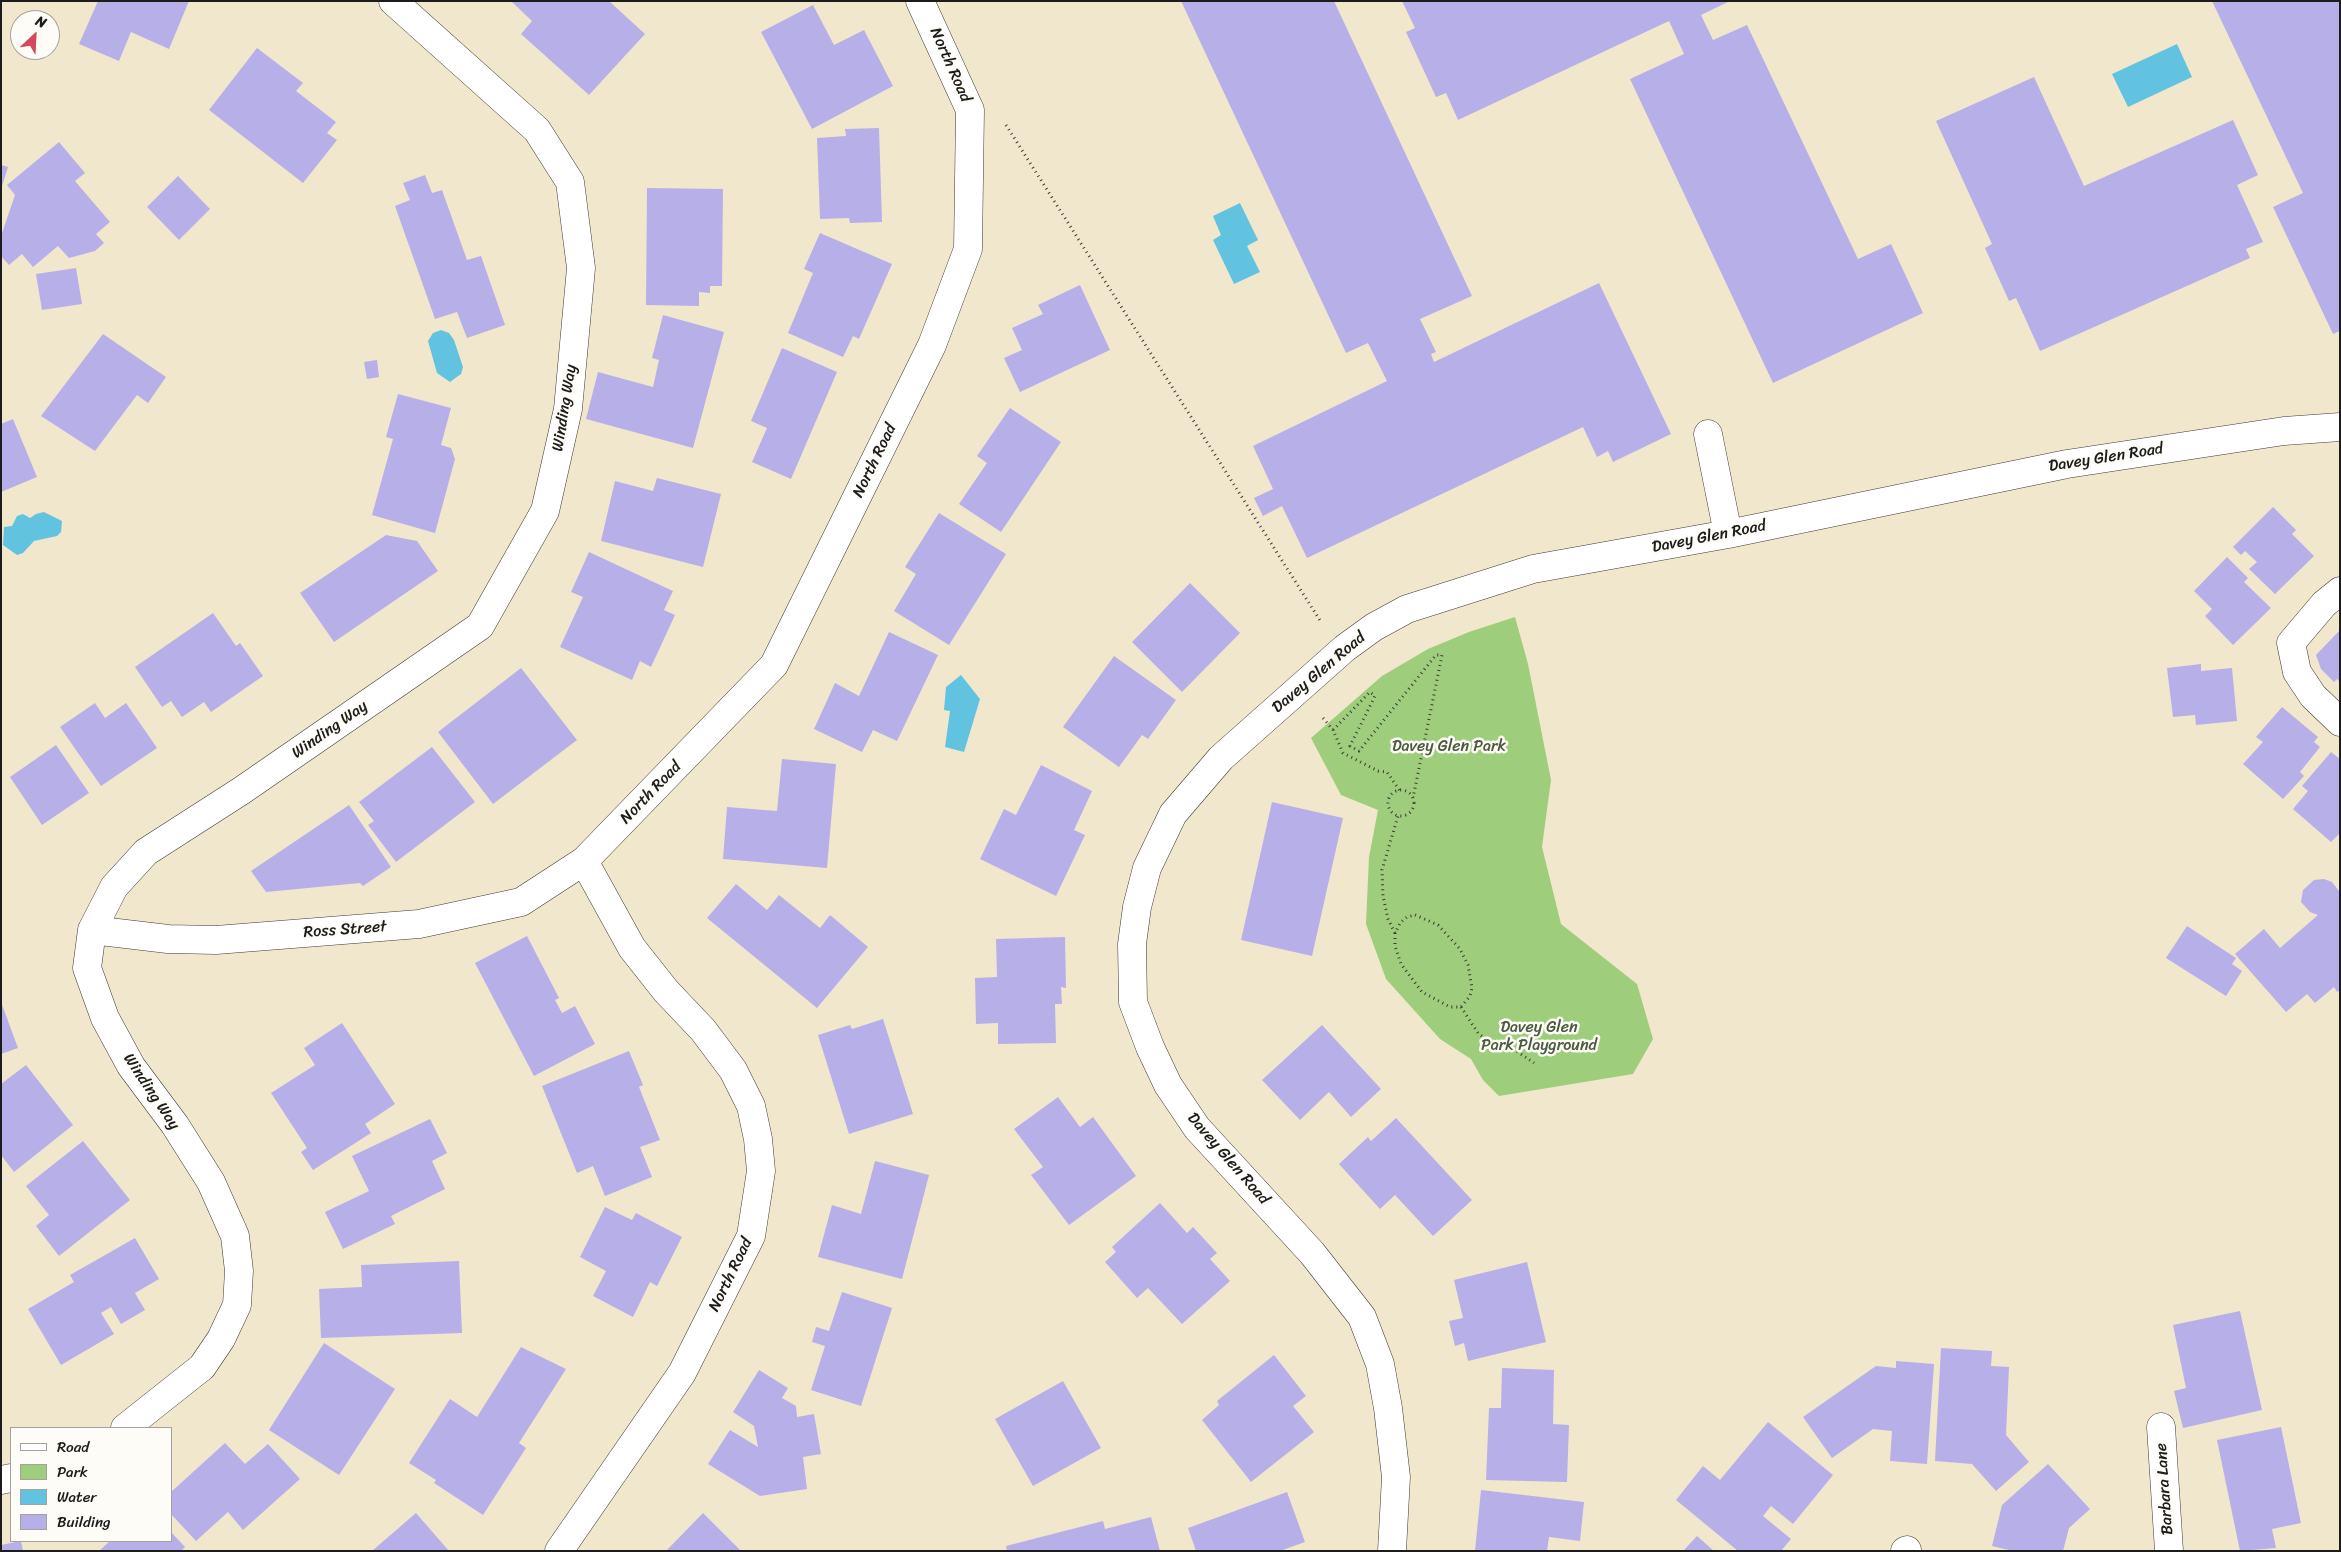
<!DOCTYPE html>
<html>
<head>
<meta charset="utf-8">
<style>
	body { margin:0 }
	#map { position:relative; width:2341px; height:1552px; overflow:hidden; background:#f1e7cc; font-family:Sriracha,sans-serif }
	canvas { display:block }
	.frame { position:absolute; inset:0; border:2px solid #1c1c1c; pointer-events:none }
	.legend { position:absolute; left:10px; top:1427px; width:162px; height:115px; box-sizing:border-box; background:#fdfcf7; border:1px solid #a3a29f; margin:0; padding:6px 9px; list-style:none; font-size:15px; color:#1c1c1c }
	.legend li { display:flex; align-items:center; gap:10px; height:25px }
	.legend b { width:25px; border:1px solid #a3a29f }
	.north { position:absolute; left:10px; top:10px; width:50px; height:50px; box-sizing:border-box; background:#fdfcf7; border:1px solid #a3a29f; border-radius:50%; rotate:25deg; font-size:14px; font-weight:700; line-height:20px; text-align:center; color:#1c1c1c }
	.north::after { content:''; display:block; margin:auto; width:18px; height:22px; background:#d1495b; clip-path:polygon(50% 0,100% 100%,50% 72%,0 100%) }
</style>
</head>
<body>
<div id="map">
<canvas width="2341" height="1552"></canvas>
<div class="frame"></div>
<ul class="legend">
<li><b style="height:6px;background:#fff"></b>Road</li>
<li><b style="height:14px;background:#9ece7c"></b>Park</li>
<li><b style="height:14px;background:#62c3e1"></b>Water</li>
<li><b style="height:14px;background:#b7b0e8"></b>Building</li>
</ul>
<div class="north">N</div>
</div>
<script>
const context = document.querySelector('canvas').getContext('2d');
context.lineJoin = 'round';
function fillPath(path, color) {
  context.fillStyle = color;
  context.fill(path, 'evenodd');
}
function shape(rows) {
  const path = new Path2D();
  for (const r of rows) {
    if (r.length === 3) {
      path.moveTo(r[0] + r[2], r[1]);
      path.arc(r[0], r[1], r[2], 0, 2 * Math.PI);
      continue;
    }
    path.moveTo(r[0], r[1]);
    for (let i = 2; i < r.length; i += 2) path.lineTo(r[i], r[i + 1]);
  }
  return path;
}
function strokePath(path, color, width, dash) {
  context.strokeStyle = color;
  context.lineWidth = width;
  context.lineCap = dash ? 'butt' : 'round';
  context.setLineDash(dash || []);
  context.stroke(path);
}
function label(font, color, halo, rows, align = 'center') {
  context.font = font + ' Sriracha,sans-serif';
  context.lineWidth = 5;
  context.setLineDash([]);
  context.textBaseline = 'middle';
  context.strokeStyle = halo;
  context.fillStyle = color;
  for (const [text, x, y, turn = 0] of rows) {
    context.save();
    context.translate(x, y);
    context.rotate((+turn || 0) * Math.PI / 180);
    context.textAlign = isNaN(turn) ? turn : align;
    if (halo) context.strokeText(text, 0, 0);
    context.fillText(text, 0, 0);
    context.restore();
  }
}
fillPath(shape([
	[1515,617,1528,664,1551,780,1542,847,1561,924,1637,984,1653,1039,1633,1074,1499,1096,1483,1080,1471,1059,1440,1039,1386,979,1366,924,1369,857,1378,810,1341,795,1311,738,1382,676,1428,649,1469,632]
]), '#9ece7c');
fillPath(shape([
	[2177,44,2192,77,2128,107,2112,74],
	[1240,203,1258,240,1247,246,1260,272,1234,284,1213,240,1221,235,1213,216],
	[441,330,449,333,454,340,463,367,461,374,450,382,437,373,428,341,433,333],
	[44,512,62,521,61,532,57,536,34,541,23,553,17,555,3,545,4,527,12,526,17,516,23,514,30,518,36,514],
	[961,675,980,699,964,752,945,747,950,711,944,710,946,687]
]), '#62c3e1');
fillPath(shape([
	[98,1,189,1,169,49,131,32,119,61,79,44],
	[511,1,609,1,645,34,589,95,521,34,532,21],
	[1181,1,1334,1,1472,296,1420,319,1436,352,1431,354,1434,362,1599,283,1671,434,1613,462,1608,451,1597,457,1583,427,1307,558,1282,506,1263,516,1254,498,1273,489,1253,446,1387,381,1368,343,1346,353],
	[1402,1,1730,1,1701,15,1713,40,1747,25,1858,259,1891,244,1923,313,1773,383,1630,79,1684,54,1669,21,1458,120,1446,93,1436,97,1406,32,1415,28],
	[2212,1,2340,1,2340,331,2333,334,2273,207,2303,193],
	[813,5,834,45,864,30,893,86,812,129,761,32],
	[257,48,303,83,296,91,336,122,327,133,337,140,303,183,209,110],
	[2034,77,2084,186,2233,120,2258,175,2237,185,2263,242,2246,249,2250,258,2040,351,2016,298,2009,301,1985,248,1992,244,1936,121],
	[879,128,882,222,850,223,849,218,820,219,817,138,846,136,845,129],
	[59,142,85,173,75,181,110,222,96,234,104,243,95,251,69,258,58,246,33,267,22,254,9,265,1,256,1,236,15,195,7,185],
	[1,165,8,167,2,186,1,186],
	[425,175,432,193,442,190,467,260,481,256,505,325,467,338,457,312,435,319,395,206,410,200,403,183],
	[178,176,210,209,179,240,147,207],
	[647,188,723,189,722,286,710,286,710,293,699,292,699,306,646,305],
	[820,233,892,264,859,339,853,336,843,357,788,333,813,273,804,269],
	[76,268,82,304,42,310,36,274],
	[1080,285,1110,350,1020,392,1004,358,1022,350,1012,328,1043,314,1038,305],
	[663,315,724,332,693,448,586,419,598,372,653,387,659,360,652,358],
	[103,334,166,377,148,403,137,395,95,451,41,416],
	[782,348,837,372,791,479,752,462,767,428,751,421],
	[377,360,379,377,367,379,364,362],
	[398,394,451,408,441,445,451,448,455,459,435,533,372,515,393,439,386,437],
	[1010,408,1061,442,1001,532,959,504,987,463,977,456],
	[13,419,37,477,1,492,1,424],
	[657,478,721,494,703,567,601,541,615,481,653,491],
	[2273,507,2296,530,2292,534,2314,556,2275,594,2249,569,2257,562,2245,551,2241,555,2233,547],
	[939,513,1006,554,949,645,894,611,916,574,905,567],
	[386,535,417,541,438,571,334,642,300,593],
	[589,552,673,591,664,610,675,615,651,667,640,661,632,680,560,647,583,597,571,592],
	[2227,557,2248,578,2244,582,2271,608,2233,645,2205,616,2212,609,2194,591],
	[1190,583,1240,633,1182,692,1132,642],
	[213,613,236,646,240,643,263,676,211,712,204,702,182,717,171,701,162,707,135,667],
	[2340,630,2340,682,2337,679,2334,682,2321,669,2316,655],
	[889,632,938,655,897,741,873,730,862,752,814,729,835,683,859,696],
	[1114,656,1176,700,1148,739,1142,735,1119,767,1063,727],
	[2201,664,2201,671,2232,668,2237,721,2196,725,2195,715,2173,717,2167,668],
	[521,668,577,740,493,804,438,732],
	[95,703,105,718,126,703,157,748,101,786,60,727],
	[2282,707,2318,737,2314,742,2320,747,2300,772,2304,776,2283,799,2243,764,2263,742,2256,737],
	[56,745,89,793,42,825,10,777],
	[432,747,475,802,396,862,368,825,374,821,359,802],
	[2331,752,2340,759,2340,833,2331,842,2293,809,2308,791,2302,786],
	[782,759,836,764,827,868,723,859,727,807,777,811],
	[1041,765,1092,791,1074,830,1085,835,1056,896,980,859,1004,809,1016,815],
	[1272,802,1343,818,1312,956,1241,940],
	[349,805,391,867,363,886,360,883,266,892,251,871],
	[2324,879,2332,882,2339,891,2340,897,2340,990,2337,992,2334,987,2315,1003,2307,994,2286,1012,2235,954,2264,929,2280,948,2318,915,2310,912,2301,902,2303,890,2314,880],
	[736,884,767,910,779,895,820,928,830,915,868,947,817,1008,707,918],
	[2187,926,2236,958,2232,964,2242,971,2226,996,2166,958],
	[527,936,559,998,555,1000,562,1013,575,1006,595,1044,534,1076,475,963],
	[1065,937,1066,988,1061,987,1062,1004,1055,1004,1056,1043,998,1044,998,1023,976,1024,975,978,997,977,996,939],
	[1,1002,18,1048,1,1054],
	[883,1019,913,1114,849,1134,818,1035,850,1025,852,1029],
	[342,1023,395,1104,365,1124,371,1133,313,1170,301,1152,307,1148,271,1093,315,1065,304,1048],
	[1322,1025,1381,1089,1351,1117,1329,1092,1300,1120,1262,1080],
	[629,1051,643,1085,639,1087,660,1140,640,1147,652,1177,605,1196,593,1166,577,1173,542,1086],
	[26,1065,73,1125,14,1172,1,1155,1,1084],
	[1058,1097,1080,1127,1093,1117,1136,1176,1069,1225,1031,1175,1043,1167,1014,1129],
	[1396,1118,1472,1200,1433,1236,1395,1195,1380,1209,1339,1164,1368,1137,1371,1141],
	[430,1119,447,1153,432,1161,445,1189,391,1216,395,1224,343,1249,325,1212,369,1191,352,1156],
	[83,1141,130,1200,59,1256,36,1226,49,1215,26,1186],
	[875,1161,929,1175,902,1279,818,1257,832,1205,861,1214],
	[1160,1203,1187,1233,1193,1227,1217,1253,1210,1259,1230,1281,1182,1324,1148,1288,1137,1298,1105,1262,1116,1252,1112,1247],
	[605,1207,632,1220,636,1213,682,1237,657,1286,650,1282,633,1317,593,1296,606,1271,580,1257],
	[135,1238,159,1279,135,1293,145,1310,121,1324,111,1307,101,1313,114,1334,61,1365,28,1309,74,1282,70,1275],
	[459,1261,462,1333,321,1338,319,1289,362,1287,361,1265],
	[1527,1262,1546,1342,1468,1361,1464,1343,1455,1346,1449,1321,1463,1318,1454,1280],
	[842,1292,892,1308,861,1406,811,1390,825,1346,812,1342,816,1327,829,1331],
	[2240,1311,2262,1410,2183,1428,2174,1391,2186,1388,2173,1325],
	[324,1343,395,1389,339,1475,269,1430],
	[521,1347,566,1369,519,1443,526,1448,483,1515,434,1483,436,1480,409,1463,450,1399,477,1417],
	[1941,1348,1992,1351,1991,1366,2009,1367,2006,1435,2029,1462,1996,1491,1972,1464,1935,1461],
	[1274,1355,1306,1396,1293,1406,1314,1432,1251,1482,1202,1420,1219,1405,1217,1401],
	[1896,1361,1934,1364,1927,1464,1890,1461,1892,1431,1873,1429,1832,1458,1803,1417,1876,1366,1896,1368],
	[1502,1368,1554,1370,1553,1424,1569,1425,1567,1482,1486,1480,1489,1408,1501,1408],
	[759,1370,788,1388,782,1398,796,1406,797,1417,814,1414,821,1454,803,1457,807,1489,760,1496,708,1464,730,1430,758,1447,754,1426,733,1412],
	[1063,1381,1101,1448,1033,1486,995,1419],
	[1768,1422,1833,1475,1793,1524,1771,1506,1763,1516,1791,1539,1781,1551,1738,1551,1676,1500,1703,1466,1720,1480],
	[2281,1427,2301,1523,2272,1529,2276,1548,2240,1551,2217,1440],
	[225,1443,245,1464,268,1444,300,1479,243,1530,228,1512,196,1541,171,1514,171,1492],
	[2048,1464,2090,1509,2069,1528,2063,1551,2013,1551,1992,1546,2002,1505],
	[1481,1490,1584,1502,1580,1541,1549,1537,1547,1551,1475,1551],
	[1287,1492,1305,1542,1280,1551,1196,1551,1188,1528],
	[416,1513,449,1551,372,1551],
	[703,1513,741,1551,666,1551],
	[1151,1517,1160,1551,1007,1551,1006,1546,1103,1521,1105,1529],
	[171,1532,185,1547,181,1551,99,1551,110,1541,171,1541],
	[1697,1536,1714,1551,1683,1551],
	[21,1541,23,1551,1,1551,1,1545]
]), '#b7b0e8');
const minor = shape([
	[1708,434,1728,534],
	[2340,591,2324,604,2291,643,2297,672,2313,696,2340,722],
	[92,930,168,939,216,940,419,924,521,902,584,861],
	[2161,1427,2169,1551],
	[125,1428,202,1367,221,1339,237,1305,239,1271,235,1236,211,1182,175,1125,131,1066,105,1018,87,968,92,930,114,887,146,852,241,791,480,626,545,511,568,409,581,268,570,182,537,130,393,1],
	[1,1480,11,1478],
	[559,1551,682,1373,751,1236,761,1171,758,1139,751,1106,733,1070,703,1030,666,991,632,948,584,861,774,665,932,345,968,249,970,110,920,1],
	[1392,1551,1396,1477,1388,1408,1380,1364,1362,1317,1312,1253,1197,1128,1168,1085,1150,1047,1133,1002,1132,944,1137,907,1147,868,1173,814,1221,758,1345,648,1374,627,1407,609,1533,569,1728,534,2067,464,2284,431,2340,427],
	[1905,1551,1907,1550]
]);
strokePath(minor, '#3c3a36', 29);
strokePath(shape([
	[1006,125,1321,622],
	[1323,718,1333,730,1343,753,1378,771,1387,772,1400,791],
	[1333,730,1370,692,1375,696,1350,746,1359,751,1436,655,1442,655,1413,798],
	[1401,803,13],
	[1415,915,1438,925,1460,949,1468,965,1472,988,1470,996,1461,1007,1450,1007,1422,992,1401,964,1395,946,1395,933,1400,923,1407,917,1415,915],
	[1395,933,1388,919,1383,896,1382,870,1398,816],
	[1461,1007,1478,1033,1484,1038,1505,1043,1534,1063]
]), '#3c3a36', 3, [1, 4]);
strokePath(minor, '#fff', 28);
label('16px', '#1c1c1c', '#fdfcf7', [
	["North Road",950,65,66],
	["Winding Way",565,408,-81],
	["Davey Glen Road",2106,458,-9],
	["North Road",875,461,-64],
	["Davey Glen Road",1709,537,-11],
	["Davey Glen Road",1319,673,-40],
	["Winding Way",330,730,-35],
	["North Road",651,793,-46],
	["Ross Street",345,930,-4],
	["Winding Way",151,1092,56],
	["Davey Glen Road",1228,1159,49],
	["North Road",731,1275,-64],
	["Barbara Lane",2165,1489,-94]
]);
label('16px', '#4a5a3e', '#fdfcf7', [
	["Davey Glen Park",1449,747],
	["Davey Glen",1539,1028],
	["Park Playground",1539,1046]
]);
</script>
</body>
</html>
